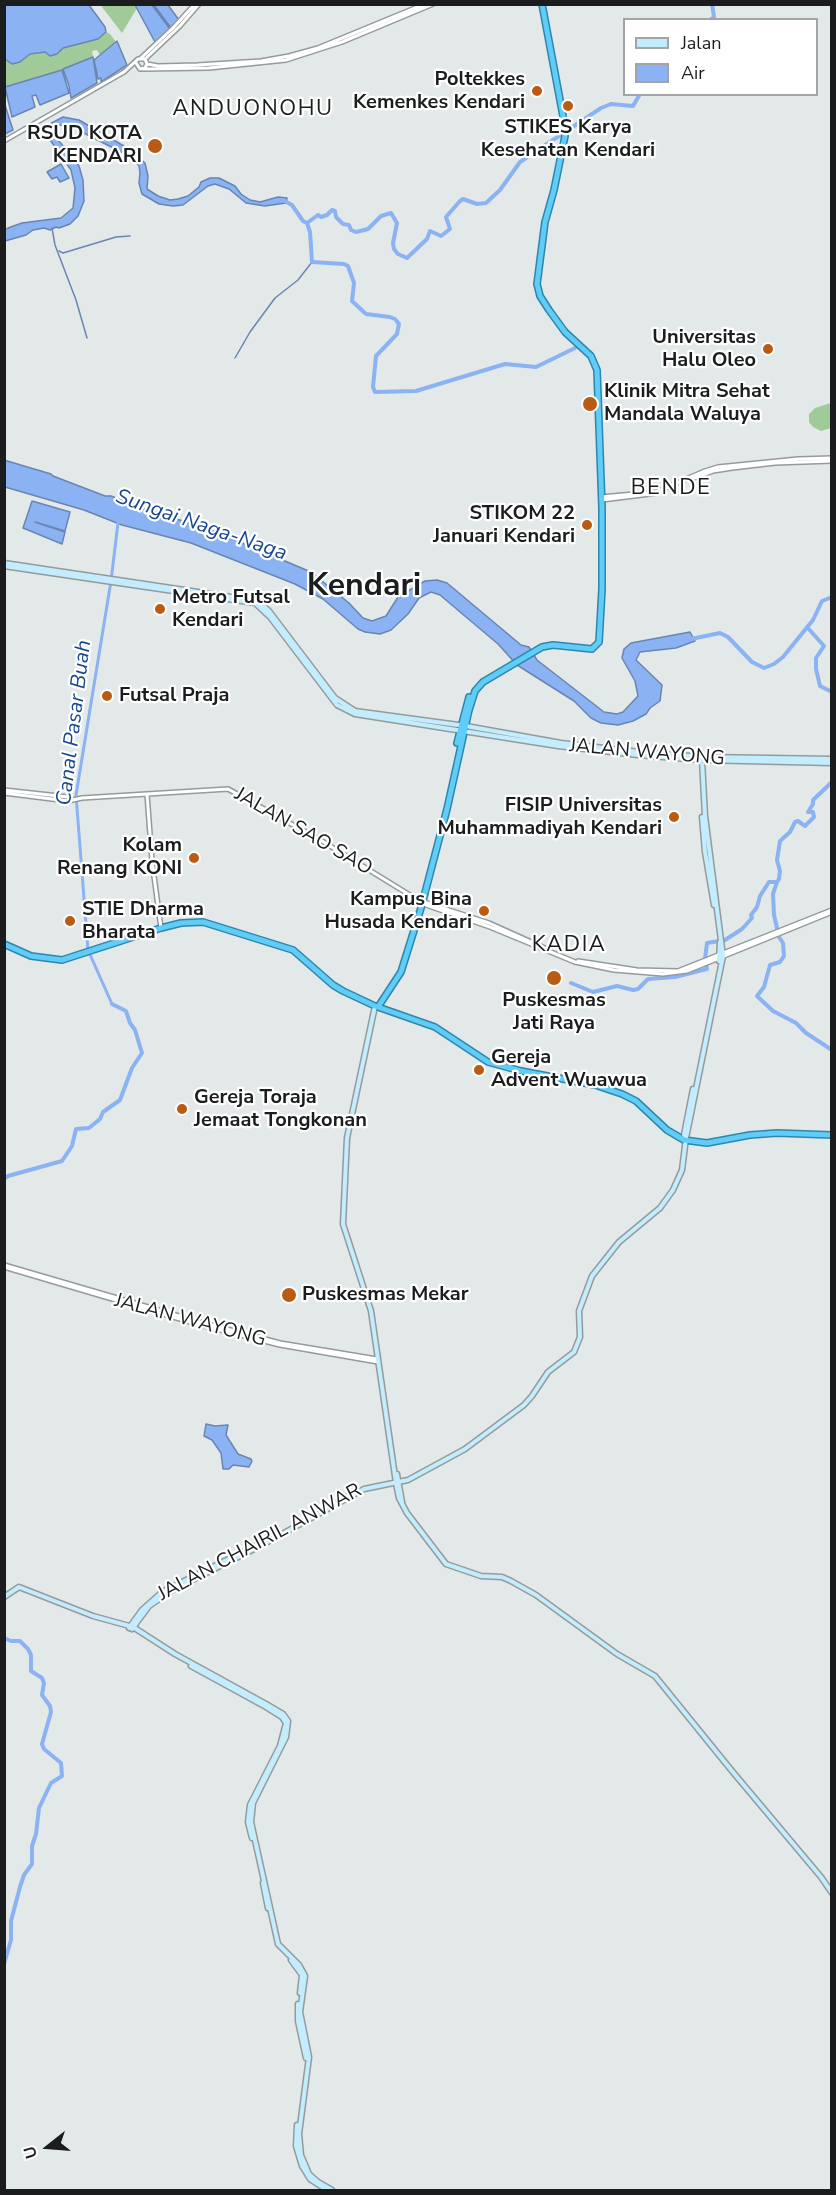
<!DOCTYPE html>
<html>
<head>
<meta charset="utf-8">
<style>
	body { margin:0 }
	#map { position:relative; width:836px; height:2195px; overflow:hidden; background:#e3e9e9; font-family:"Nunito Sans",sans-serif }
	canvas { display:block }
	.frame { position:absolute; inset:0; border:6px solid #1a1c1d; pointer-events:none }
	.legend { position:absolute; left:623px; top:18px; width:195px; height:78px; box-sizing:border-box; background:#fff; border:2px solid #a3a4a5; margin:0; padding:8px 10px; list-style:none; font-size:18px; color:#1a1c1d }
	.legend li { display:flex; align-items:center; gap:12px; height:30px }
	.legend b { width:30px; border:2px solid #a3a4a5 }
	.north { position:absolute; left:18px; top:2117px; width:60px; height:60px; -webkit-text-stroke:4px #fff; paint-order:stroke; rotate:253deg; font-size:16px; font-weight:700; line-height:24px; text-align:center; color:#1a1c1d }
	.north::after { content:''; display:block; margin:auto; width:21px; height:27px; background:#1a1c1d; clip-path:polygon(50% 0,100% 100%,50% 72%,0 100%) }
</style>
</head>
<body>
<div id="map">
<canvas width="836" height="2195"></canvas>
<div class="frame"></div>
<ul class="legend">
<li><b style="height:8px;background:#c3ecfc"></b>Jalan</li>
<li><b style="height:16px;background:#8bb2f2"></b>Air</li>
</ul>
<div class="north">U</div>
</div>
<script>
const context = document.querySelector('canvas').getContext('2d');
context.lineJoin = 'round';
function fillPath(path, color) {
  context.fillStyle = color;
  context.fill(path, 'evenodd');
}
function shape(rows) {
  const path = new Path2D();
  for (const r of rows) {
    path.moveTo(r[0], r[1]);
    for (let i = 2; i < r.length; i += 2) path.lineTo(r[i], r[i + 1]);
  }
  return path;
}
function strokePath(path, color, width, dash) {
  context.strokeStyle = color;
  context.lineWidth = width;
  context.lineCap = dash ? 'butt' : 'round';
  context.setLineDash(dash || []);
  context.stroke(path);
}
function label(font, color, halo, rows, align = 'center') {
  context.font = font + ' "Nunito Sans",sans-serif';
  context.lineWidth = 4.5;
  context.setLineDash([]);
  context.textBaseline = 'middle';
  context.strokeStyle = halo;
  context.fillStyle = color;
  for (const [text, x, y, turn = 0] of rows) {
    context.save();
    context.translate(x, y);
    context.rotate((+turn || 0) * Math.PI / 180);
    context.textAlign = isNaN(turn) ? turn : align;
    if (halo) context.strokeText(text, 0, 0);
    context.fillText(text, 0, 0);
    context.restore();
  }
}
fillPath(shape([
	[103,5,134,5,137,8,122,33,102,7],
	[106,32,110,34,116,42,100,55,97,50,92,51,93,57,62,70,5,87,4,59,12,64,20,62,30,54,45,52,57,54,63,48,98,39],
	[831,403,831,428,821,431,813,427,809,422,809,414,815,408]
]), '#a1ca99');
const water = shape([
	[4,5,89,5,105,27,106,32,98,39,63,48,57,54,50,56,45,52,30,54,20,62,12,64,5,59,4,5],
	[135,5,152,5,170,29,155,42,135,5],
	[154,5,168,5,179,20,171,28,154,5],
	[117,41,127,65,101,82,101,78,98,79,94,60,117,41],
	[93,57,97,83,71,98,69,86,63,69,93,57],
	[62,70,69,93,40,105,36,95,32,96,35,107,12,117,5,87,62,70],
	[4,102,13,130,5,134,4,134,4,102],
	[63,117,79,120,129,149,145,163,148,176,147,189,158,196,170,200,178,199,188,196,199,187,201,182,210,178,219,178,235,186,241,194,250,200,260,202,278,197,287,198,286,203,265,206,246,203,229,189,215,184,208,186,183,205,173,206,159,204,142,194,139,183,140,173,139,166,133,158,72,127,60,125,53,127,52,132,79,166,83,180,84,201,78,216,70,224,59,228,56,227,50,230,44,228,33,230,26,235,5,241,5,230,8,228,22,223,61,218,73,208,75,188,71,170,48,137,46,126,63,117],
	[61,164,69,178,60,182,57,177,52,179,47,172,61,164],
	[4,460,51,474,53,476,105,496,111,496,139,507,211,530,311,572,349,603,363,618,372,621,386,616,398,597,425,581,437,580,447,583,521,645,529,647,537,660,604,712,617,714,623,712,638,696,635,681,622,658,624,649,631,643,690,632,695,641,676,648,640,652,636,660,662,685,660,701,650,708,646,714,633,721,618,725,601,723,591,718,574,701,517,665,498,644,440,595,431,592,419,598,408,614,391,630,380,634,365,632,358,629,323,599,295,584,191,543,122,525,84,510,5,487,4,460],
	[32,501,70,512,65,531,35,522,65,532,62,544,23,528,32,501],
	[206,1424,215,1426,228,1425,226,1435,238,1454,251,1459,252,1461,249,1467,233,1465,229,1469,223,1469,221,1453,212,1440,204,1436,206,1424]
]);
fillPath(water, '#8bb2f2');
strokePath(water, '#6985b2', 1.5);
strokePath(shape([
	[52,228,55,245,76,300,87,338],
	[59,251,63,253,116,237,130,236],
	[235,358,250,332,275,298,298,280,312,262]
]), '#6985b2', 1.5);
strokePath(shape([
	[112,1004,88,950,76,795,111,581,118,523]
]), '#8bb2f2', 3);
strokePath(shape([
	[710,20,714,17,712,4],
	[283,200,292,205,303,221,307,223,310,232,312,262,344,264,348,266,354,283,352,301,366,314,390,317,395,319,399,324,397,334,376,356,373,387,375,392,416,391,505,364,536,367,575,348],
	[307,223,318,215,321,217,327,215,332,210,335,211,336,217,343,224,349,225,351,230,356,232,368,229,381,216,391,213,397,223,393,243,394,249,398,254,407,258,427,239,430,231,441,236,450,229,446,217,460,201,463,199,477,204,486,203,500,190,520,162,601,108,611,104,633,106,640,94],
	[807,627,824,646,816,658,816,669,820,686,832,692],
	[691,639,720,633,728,637,752,662,764,668,774,664,783,657,813,620,822,601,832,597],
	[777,882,773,894,774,915,779,937,783,943,784,956,780,962,770,965,764,987,757,996,773,1011,796,1023,806,1033,832,1050],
	[571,983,593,992,617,986,633,990,638,989,648,979,675,977,707,969,705,959,707,943,725,940,742,929,752,918,751,915,757,907,760,896,769,882,777,882,779,879,780,871,777,860,780,841,790,832,795,822,798,821,805,826,814,817,813,812,808,812,813,804,813,800,832,782],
	[4,1179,8,1176,62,1161,72,1146,76,1129,89,1128,100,1119,103,1112,120,1100,132,1068,142,1053,135,1030,130,1023,126,1011,112,1004],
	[4,1638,11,1641,20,1641,28,1649,31,1655,31,1671,42,1678,44,1683,42,1695,50,1706,51,1712,42,1744,44,1749,61,1763,62,1776,51,1783,39,1808,36,1834,32,1846,32,1864,24,1875,20,1887,11,1921,11,1940,4,1964]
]), '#8bb2f2', 4);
const tertiary = shape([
	[141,58,173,28,195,4],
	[145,59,180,26,199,4],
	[147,64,158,66,197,65,261,61,289,56,318,48,425,4],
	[143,69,209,68,286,60,342,42,433,4],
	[4,141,124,72,138,59,145,59,147,64,145,68,140,69,136,63],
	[694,478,713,471,732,468,775,463,832,461],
	[601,497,656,492,705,471,718,467,798,459,832,458],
	[602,500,658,493],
	[4,790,68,797,72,799],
	[4,793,68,801,82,798,228,789,322,841,426,905,490,927,575,962,614,970,663,974,687,971,832,912],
	[147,794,152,861,161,928],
	[424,902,489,923,547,949],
	[578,961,637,970,678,971,832,910],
	[4,1265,196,1321,280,1343,377,1359],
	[4,1267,197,1324,280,1345,378,1362]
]);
const secondary = shape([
	[4,563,258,601,269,611,335,698,355,711,466,726,561,743,648,753,705,757,832,759],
	[4,566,255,603,270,617,337,705,355,714,558,746,638,755,700,760,832,763],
	[702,817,705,852,714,905],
	[719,961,720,942],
	[375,1006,347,1138,343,1224,371,1311,396,1483,399,1498,407,1513,446,1564,481,1576,502,1577,511,1581,536,1595,617,1654,655,1676,732,1771,821,1877,832,1893],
	[684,1135,693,1089],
	[397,1474,402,1502],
	[323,1510,350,1495],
	[4,1597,19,1587,93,1616,133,1627,175,1654,266,1704,283,1714,288,1721,286,1737,253,1803,251,1822,278,1944,299,1965,305,1976,300,2012,309,2057,299,2134,301,2155,309,2174,318,2182,332,2190],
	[129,1628,142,1610,162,1592,261,1543],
	[132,1629,149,1606,172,1590,262,1545,364,1489,408,1480,465,1449,524,1405,532,1396,548,1372,574,1352,580,1337,579,1311,592,1276,619,1242,660,1208,673,1190,682,1170,686,1138,723,956,705,816,702,760],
	[191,1666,266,1707,282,1717,286,1723,280,1746,250,1805,248,1822,252,1838],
	[263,1883,268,1908],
	[291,1960,302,1975,300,1993],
	[298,2004,298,2021,306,2058],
	[297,2125,296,2146,302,2166,310,2179,327,2190]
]);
const trunk = shape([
	[457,743,469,697],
	[4,944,31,956,62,960,161,928,181,923,203,922,293,950,333,985,343,991,375,1006,435,1027,488,1062,521,1071,595,1085,622,1094,636,1101,667,1130,684,1140,707,1143,750,1135,777,1133,832,1135],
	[378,1007,401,972,421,908,447,809,469,710,475,691,483,682,542,647,553,645,592,649,599,642,602,589,602,508,597,370,591,356,565,332,549,310,540,296,537,284,545,222,554,190,565,136,563,116,542,4]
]);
strokePath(tertiary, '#959b9c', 6);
strokePath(secondary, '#959b9c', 7);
strokePath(trunk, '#2e87aa', 8);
strokePath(tertiary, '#fff', 3);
strokePath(secondary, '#c3ecfc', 4);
strokePath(trunk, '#60ccf8', 5);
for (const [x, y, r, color] of [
	[537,91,6,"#ba5b13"],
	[568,106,6,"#ba5b13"],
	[155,146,8,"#ba5b13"],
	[768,349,6,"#ba5b13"],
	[590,404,8,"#ba5b13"],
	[587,525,6,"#ba5b13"],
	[160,609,6,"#ba5b13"],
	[107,696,6,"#ba5b13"],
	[674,817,6,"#ba5b13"],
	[194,858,6,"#ba5b13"],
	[484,911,6,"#ba5b13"],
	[70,921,6,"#ba5b13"],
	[554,978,8,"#ba5b13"],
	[479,1070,6,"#ba5b13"],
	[182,1109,6,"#ba5b13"],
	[289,1295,8,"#ba5b13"]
]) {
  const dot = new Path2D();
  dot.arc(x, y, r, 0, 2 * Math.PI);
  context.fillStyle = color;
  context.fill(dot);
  strokePath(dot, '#fff', 2);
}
label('bold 20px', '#1a1c1d', '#fff', [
	["Poltekkes",525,80],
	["Kemenkes Kendari",525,103],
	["STIKES Karya",568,128,"center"],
	["Kesehatan Kendari",568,151,"center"],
	["RSUD KOTA",142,134],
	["KENDARI",142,157],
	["Universitas",756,338],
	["Halu Oleo",756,361],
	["Klinik Mitra Sehat",604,392,"left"],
	["Mandala Waluya",604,415,"left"],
	["STIKOM 22",575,514],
	["Januari Kendari",575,537],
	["Metro Futsal",172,598,"left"],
	["Kendari",172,621,"left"],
	["Futsal Praja",119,696,"left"],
	["FISIP Universitas",662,806],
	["Muhammadiyah Kendari",662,829],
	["Kolam",182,846],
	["Renang KONI",182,869],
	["Kampus Bina",472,900],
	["Husada Kendari",472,923],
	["STIE Dharma",82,910,"left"],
	["Bharata",82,933,"left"],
	["Puskesmas",554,1001,"center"],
	["Jati Raya",554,1024,"center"],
	["Gereja",491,1058,"left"],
	["Advent Wuawua",491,1081,"left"],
	["Gereja Toraja",194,1098,"left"],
	["Jemaat Tongkonan",194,1121,"left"],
	["Puskesmas Mekar",302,1295,"left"]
], 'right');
label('20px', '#1a1c1d', '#fff', [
	["JALAN WAYONG",647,753,5],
	["JALAN SAO SAO",303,832,30],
	["JALAN WAYONG",190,1321,15],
	["JALAN CHAIRIL ANWAR",260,1543,-28]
]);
label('italic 21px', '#17468f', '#fff', [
	["Sungai Naga-Naga",201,526,19],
	["Canal Pasar Buah",75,723,-83]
]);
context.letterSpacing = '1.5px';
label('22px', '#1a1c1d', '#fff', [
	["ANDUONOHU",253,110],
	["BENDE",671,489],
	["KADIA",569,946]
]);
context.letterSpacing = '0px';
label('bold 32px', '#1a1c1d', '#fff', [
	["Kendari",364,587]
]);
</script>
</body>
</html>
